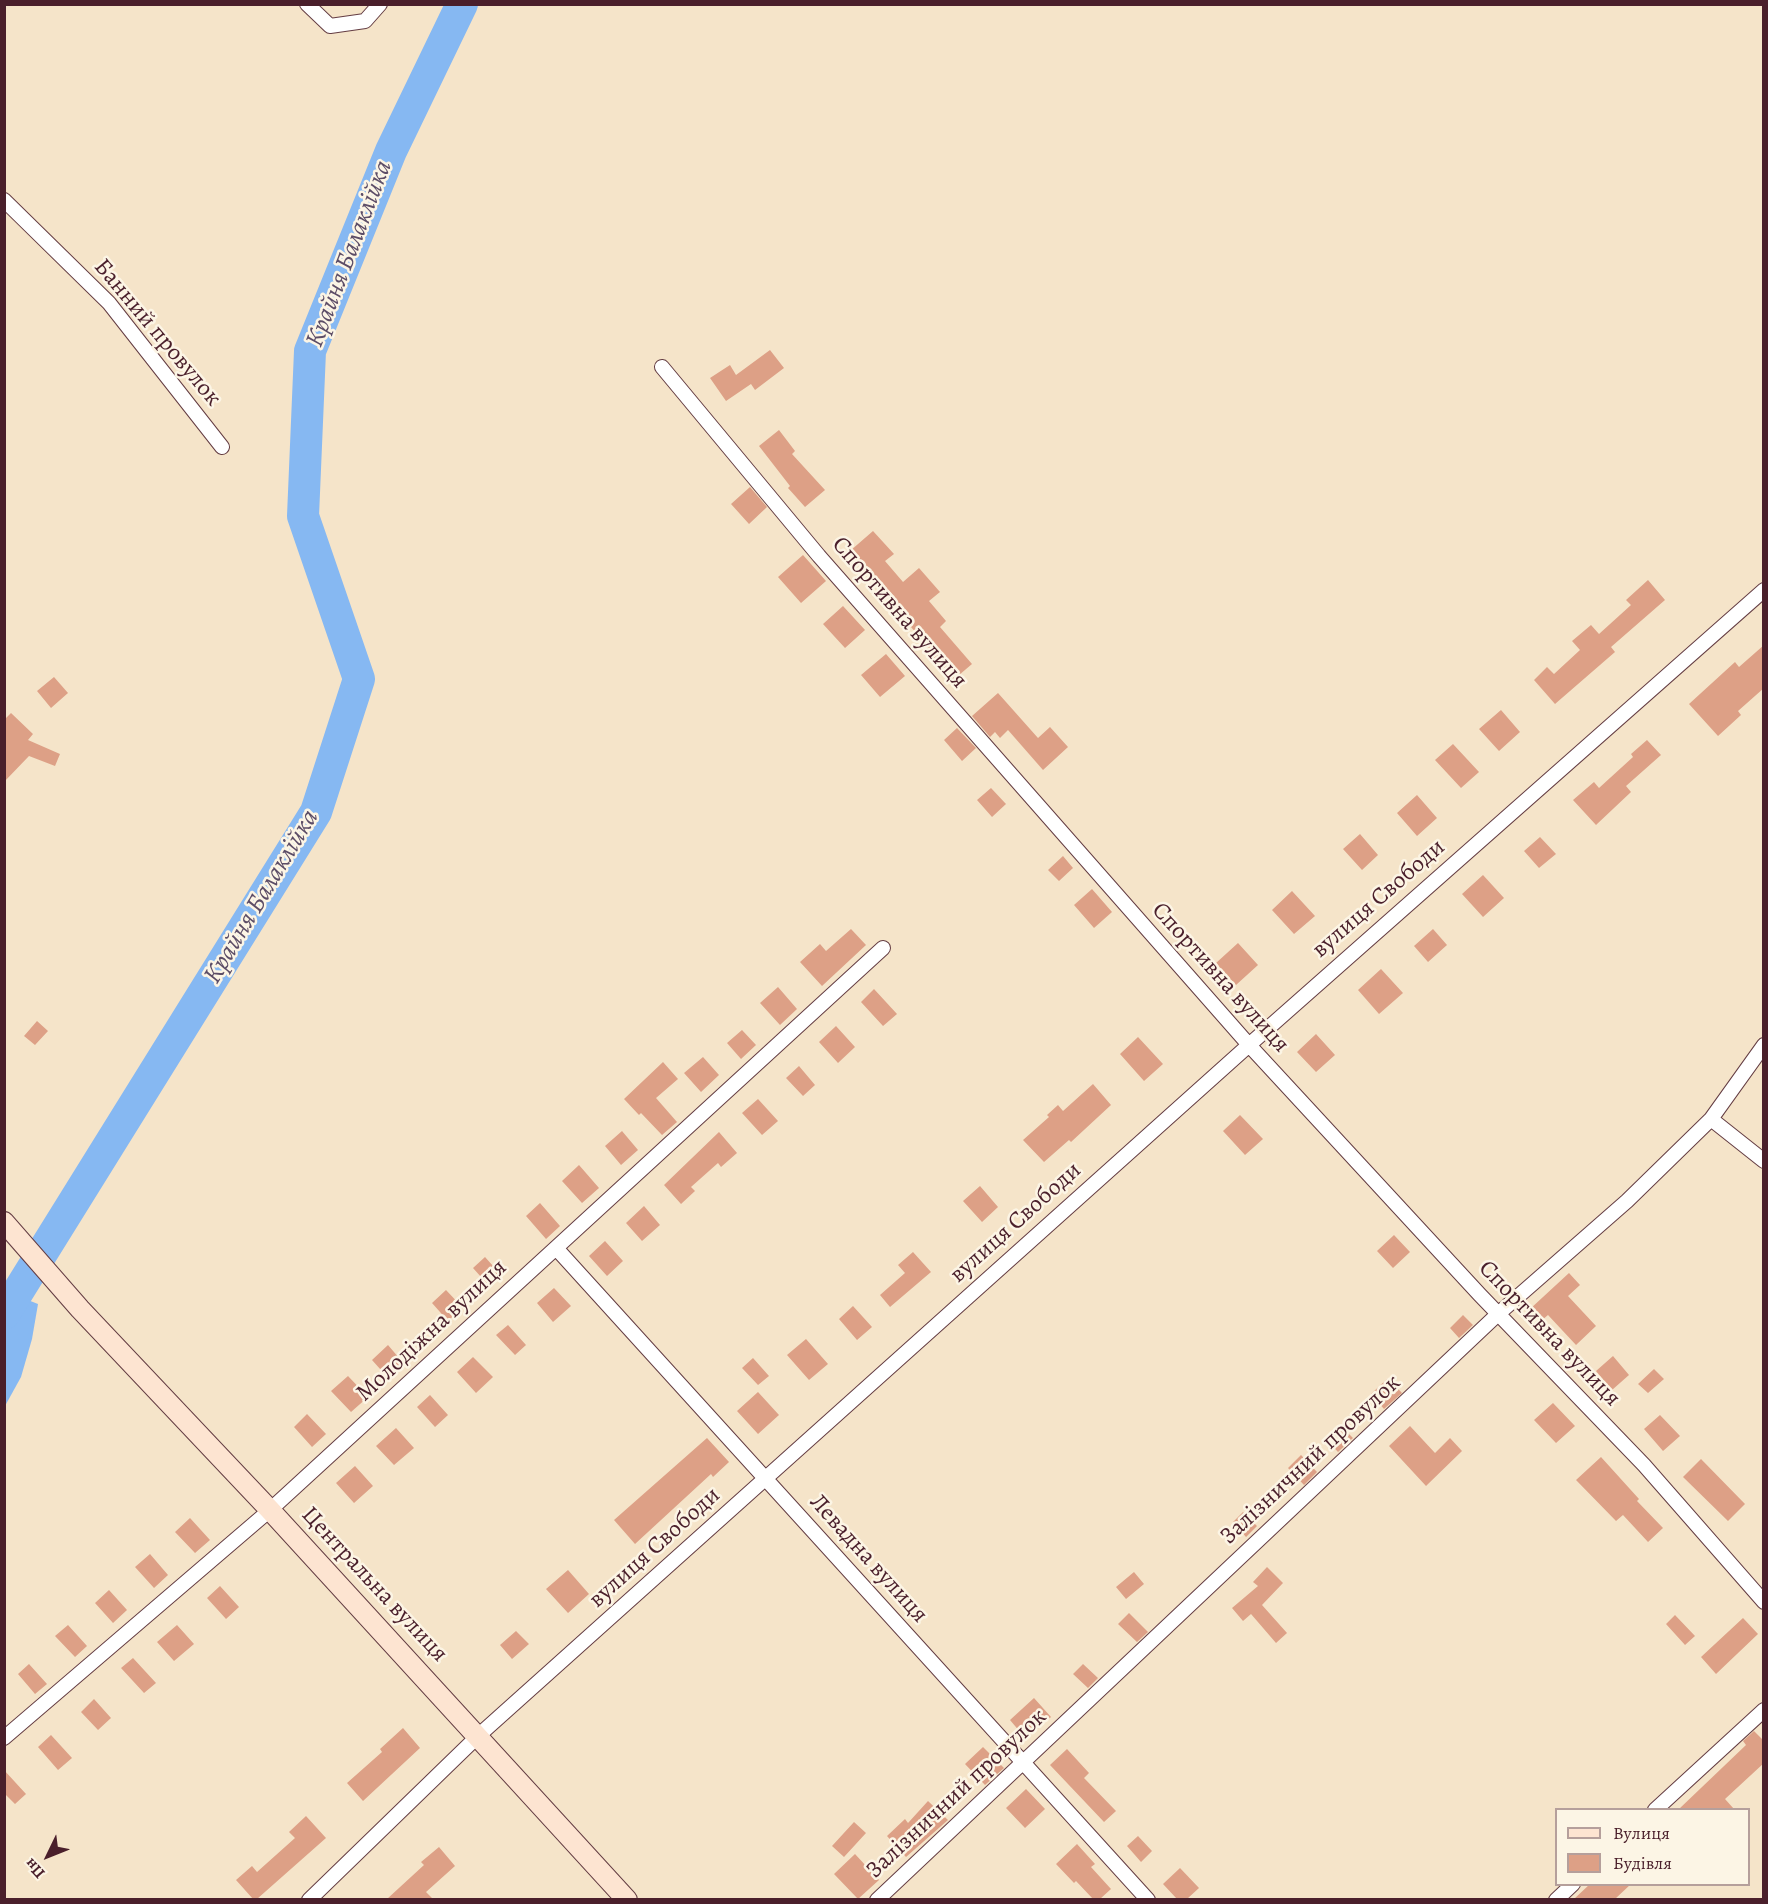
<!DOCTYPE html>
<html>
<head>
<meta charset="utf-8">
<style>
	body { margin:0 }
	#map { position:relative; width:1768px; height:1904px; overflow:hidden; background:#f5e4c9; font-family:Alegreya,serif }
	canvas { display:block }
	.frame { position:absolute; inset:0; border:6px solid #4a1f2b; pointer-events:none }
	.legend { position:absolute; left:1555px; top:1808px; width:195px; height:78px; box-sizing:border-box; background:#fcf5e5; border:2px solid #b59f9b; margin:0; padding:8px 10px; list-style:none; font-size:18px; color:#4a1f2b }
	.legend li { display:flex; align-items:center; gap:12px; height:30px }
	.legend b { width:30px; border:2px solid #b59f9b }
	.north { position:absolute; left:18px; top:1826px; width:60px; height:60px; -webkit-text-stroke:4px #fcf5e5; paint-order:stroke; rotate:227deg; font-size:16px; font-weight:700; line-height:24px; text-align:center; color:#4a1f2b }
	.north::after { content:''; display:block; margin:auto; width:21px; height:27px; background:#4a1f2b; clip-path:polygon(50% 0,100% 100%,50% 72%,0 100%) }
</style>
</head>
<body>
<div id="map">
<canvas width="1768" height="1904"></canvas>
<div class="frame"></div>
<ul class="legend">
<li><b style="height:8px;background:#fde4d1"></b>Вулиця</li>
<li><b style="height:16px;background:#dda086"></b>Будівля</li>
</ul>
<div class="north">Пн</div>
</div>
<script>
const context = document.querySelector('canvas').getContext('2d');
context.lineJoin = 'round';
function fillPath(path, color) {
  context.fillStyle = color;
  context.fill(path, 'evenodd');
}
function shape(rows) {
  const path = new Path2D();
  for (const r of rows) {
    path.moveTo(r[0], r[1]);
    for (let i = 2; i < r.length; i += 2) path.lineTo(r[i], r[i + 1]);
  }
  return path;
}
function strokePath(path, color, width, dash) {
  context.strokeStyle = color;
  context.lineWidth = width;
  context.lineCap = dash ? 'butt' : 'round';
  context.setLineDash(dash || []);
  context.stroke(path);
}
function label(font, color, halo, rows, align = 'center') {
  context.font = font + ' Alegreya,serif';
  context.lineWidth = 5;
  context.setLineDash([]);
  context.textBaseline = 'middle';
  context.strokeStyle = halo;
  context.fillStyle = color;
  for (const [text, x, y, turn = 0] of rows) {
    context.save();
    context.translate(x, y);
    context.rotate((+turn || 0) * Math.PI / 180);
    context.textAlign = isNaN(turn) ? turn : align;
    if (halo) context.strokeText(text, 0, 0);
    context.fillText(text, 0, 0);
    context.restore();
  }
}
fillPath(shape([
	[5,1291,38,1304,32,1339,21,1377,5,1406]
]), '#86b8f2');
strokePath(shape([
	[4,1314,316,812,359,679,303,516,310,351,391,151,462,4]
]), '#86b8f2', 32);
fillPath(shape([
	[770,350,784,368,755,390,751,384,726,401,710,378,730,365,736,375],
	[779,430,795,451,792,454,825,490,805,507,788,488,790,486,759,446],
	[750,487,767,507,749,524,731,504],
	[873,531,894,554,885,561,903,582,919,568,940,592,929,601,946,621,940,627,972,664,952,681,932,658,935,655,911,627,913,625,850,551],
	[803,555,826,581,801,603,778,577],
	[1648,580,1665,600,1611,647,1615,652,1555,704,1534,680,1547,667,1554,674,1580,650,1572,641,1591,625,1599,634,1631,605,1626,600],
	[843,606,865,630,845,648,823,624],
	[1764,645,1764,688,1738,711,1741,715,1718,736,1689,704,1735,662,1739,667],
	[886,654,905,676,880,697,861,675],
	[54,677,68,693,51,708,37,691],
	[998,693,1038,738,1050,727,1068,747,1043,770,1008,730,1000,738,995,732,990,737,972,716],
	[1501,710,1520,732,1499,751,1479,729],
	[11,713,33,734,28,740,60,754,55,766,29,756,4,782,4,720],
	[957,728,976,748,962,761,944,740],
	[1647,740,1661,755,1626,786,1631,792,1596,825,1573,800,1594,782,1599,788,1633,757,1631,754],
	[1453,744,1479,772,1461,788,1435,760],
	[991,788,1006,804,992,817,977,800],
	[1417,795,1437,818,1417,836,1397,813],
	[1360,834,1378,855,1362,870,1343,849],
	[1540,837,1556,854,1539,868,1524,851],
	[1063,856,1073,868,1059,881,1048,870],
	[1483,875,1504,898,1483,917,1462,894],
	[1092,889,1112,912,1094,928,1074,905],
	[1292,891,1315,916,1294,934,1272,910],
	[851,929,866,945,822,986,800,962,820,944,826,951],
	[1433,929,1447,945,1428,962,1414,946],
	[1238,943,1258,965,1236,985,1216,963],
	[1381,969,1403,993,1379,1014,1358,990],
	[778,987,797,1009,780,1025,760,1003],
	[874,989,897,1014,883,1026,861,1002],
	[37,1021,48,1031,35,1045,24,1036],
	[836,1026,855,1047,838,1063,819,1042],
	[742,1030,756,1045,741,1059,727,1043],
	[1316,1034,1335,1055,1316,1072,1297,1052],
	[1138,1037,1163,1064,1144,1081,1120,1054],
	[703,1057,719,1075,701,1092,684,1073],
	[663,1062,678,1079,656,1098,677,1122,662,1135,641,1113,639,1115,624,1099],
	[799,1066,815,1085,803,1096,786,1078],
	[1093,1084,1111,1105,1071,1142,1069,1140,1044,1162,1023,1140,1049,1117,1047,1115,1058,1105,1063,1111],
	[758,1099,778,1121,762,1135,742,1113],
	[1240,1115,1263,1139,1245,1155,1223,1131],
	[622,1131,638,1150,621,1165,605,1146],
	[719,1132,737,1153,721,1167,718,1163,691,1187,695,1191,681,1204,664,1185],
	[579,1165,599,1188,582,1203,562,1181],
	[980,1186,998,1207,982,1222,963,1201],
	[540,1203,560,1226,546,1239,526,1216],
	[644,1206,660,1225,642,1241,626,1223],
	[1394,1235,1410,1252,1393,1268,1377,1251],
	[605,1241,623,1261,607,1276,589,1256],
	[913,1252,931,1272,890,1307,880,1295,905,1273,898,1265],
	[485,1257,502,1276,490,1287,473,1268],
	[1569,1273,1580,1285,1568,1296,1596,1326,1576,1345,1548,1315,1541,1321,1530,1309],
	[554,1288,571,1306,553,1322,537,1303],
	[446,1290,463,1308,448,1321,432,1303],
	[853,1306,872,1327,857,1340,839,1319],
	[1463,1315,1473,1325,1459,1338,1450,1328],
	[508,1325,526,1345,515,1355,496,1335],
	[806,1339,828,1364,809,1380,787,1355],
	[388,1345,405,1365,389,1379,372,1360],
	[1613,1356,1629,1375,1612,1390,1596,1371],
	[473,1357,493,1377,476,1393,457,1372],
	[753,1358,769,1376,758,1385,742,1368],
	[1654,1369,1664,1379,1648,1393,1638,1384],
	[348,1376,368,1397,351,1412,331,1391],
	[1388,1378,1402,1393,1384,1409,1371,1394],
	[758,1392,779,1415,758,1434,737,1411],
	[430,1395,448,1415,435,1427,417,1407],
	[1553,1403,1575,1426,1556,1443,1534,1420],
	[307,1414,326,1434,312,1447,294,1427],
	[1660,1415,1680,1436,1663,1451,1644,1429],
	[1340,1425,1353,1438,1338,1452,1326,1439],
	[1410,1426,1435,1453,1450,1438,1462,1451,1426,1486,1389,1446],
	[396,1428,414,1448,394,1465,376,1446],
	[707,1438,729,1462,713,1477,711,1474,635,1544,614,1520],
	[1301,1455,1317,1472,1304,1485,1288,1468],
	[1601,1457,1639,1499,1637,1501,1663,1528,1648,1542,1623,1515,1616,1521,1576,1480],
	[1701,1459,1745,1504,1728,1521,1683,1477],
	[355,1466,373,1486,354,1503,336,1483],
	[1243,1512,1257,1526,1246,1537,1233,1522],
	[190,1518,210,1540,195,1553,175,1532],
	[150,1554,168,1575,154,1588,135,1567],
	[1267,1567,1283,1583,1262,1605,1287,1633,1276,1643,1251,1614,1243,1621,1232,1608,1258,1586,1253,1582],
	[568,1570,589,1594,568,1613,546,1589],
	[1134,1572,1144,1584,1126,1599,1116,1587],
	[220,1586,239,1607,226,1619,207,1598],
	[109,1590,127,1610,113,1623,95,1603],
	[1129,1613,1148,1632,1137,1642,1118,1624],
	[1675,1615,1695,1636,1685,1645,1666,1624],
	[1743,1618,1758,1634,1716,1674,1701,1657],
	[68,1625,87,1646,75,1657,55,1636],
	[177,1625,194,1644,174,1661,157,1642],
	[516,1631,529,1644,512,1659,500,1645],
	[133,1658,156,1683,144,1693,121,1668],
	[29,1664,47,1684,35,1694,18,1674],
	[1083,1664,1098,1678,1088,1688,1073,1674],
	[1034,1698,1051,1717,1026,1739,1010,1720],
	[94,1699,111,1718,98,1730,81,1712],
	[403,1728,420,1748,363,1801,347,1783,382,1752,380,1749],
	[1754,1731,1764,1741,1764,1763,1725,1799,1734,1809,1679,1809,1746,1745,1743,1741],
	[51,1735,72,1758,58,1770,38,1747],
	[983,1747,1004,1768,985,1785,965,1764],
	[1067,1749,1089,1773,1084,1778,1116,1811,1104,1822,1050,1765],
	[4,1770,26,1794,15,1804,4,1793],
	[1026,1789,1045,1809,1025,1828,1006,1808],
	[928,1801,948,1820,906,1857,887,1836,905,1819,908,1823],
	[306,1816,326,1838,257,1899,253,1899,236,1880,252,1866,257,1872,295,1838,289,1832],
	[854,1822,866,1833,844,1857,832,1846],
	[1138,1836,1152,1851,1141,1862,1127,1846],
	[1077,1844,1095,1864,1091,1867,1111,1889,1100,1899,1093,1899,1076,1881,1074,1883,1056,1864],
	[439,1847,455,1866,426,1892,433,1899,387,1899,424,1865,421,1862],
	[855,1854,879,1880,858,1899,834,1874],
	[1180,1868,1199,1888,1187,1899,1177,1899,1163,1884],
	[1590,1884,1631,1884,1615,1899,1574,1899]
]), '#dda086');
const street = shape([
	[307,4,330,26,365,21,380,4],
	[4,200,109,303,222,447],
	[662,367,819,556,1249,1045,1480,1295,1644,1465,1764,1602],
	[1711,1119,1764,1161],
	[556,1248,1148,1900],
	[4,1738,270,1510,883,948],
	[1655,1810,1764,1710],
	[309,1900,478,1736,1249,1045,1764,590],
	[877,1900,1498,1314,1627,1201,1711,1119,1764,1045],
	[1556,1900,1573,1884]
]);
const secondary = shape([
	[4,1222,80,1309,270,1510,627,1900]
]);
strokePath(street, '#643d43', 16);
strokePath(secondary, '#643d43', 22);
strokePath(street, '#fff', 14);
strokePath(secondary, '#fde4d1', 20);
label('24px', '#4a1f2b', '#fcf5e5', [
	["Банний провулок",157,333,50],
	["Спортивна вулиця",899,613,49],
	["вулиця Свободи",1379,899,-41],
	["Спортивна вулиця",1220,978,48],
	["вулиця Свободи",1016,1223,-42],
	["Молодіжна вулиця",432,1331,-43],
	["Спортивна вулиця",1549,1334,46],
	["Залізничний провулок",1311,1460,-43],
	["вулиця Свободи",655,1548,-42],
	["Левадна вулиця",868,1559,48],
	["Центральна вулиця",374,1585,47],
	["Залізничний провулок",957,1794,-43]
]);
label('italic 26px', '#5c4d67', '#fcf5e5', [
	["Крайня Балаклійка",350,254,-69],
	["Крайня Балаклійка",262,897,-59]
]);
</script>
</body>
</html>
